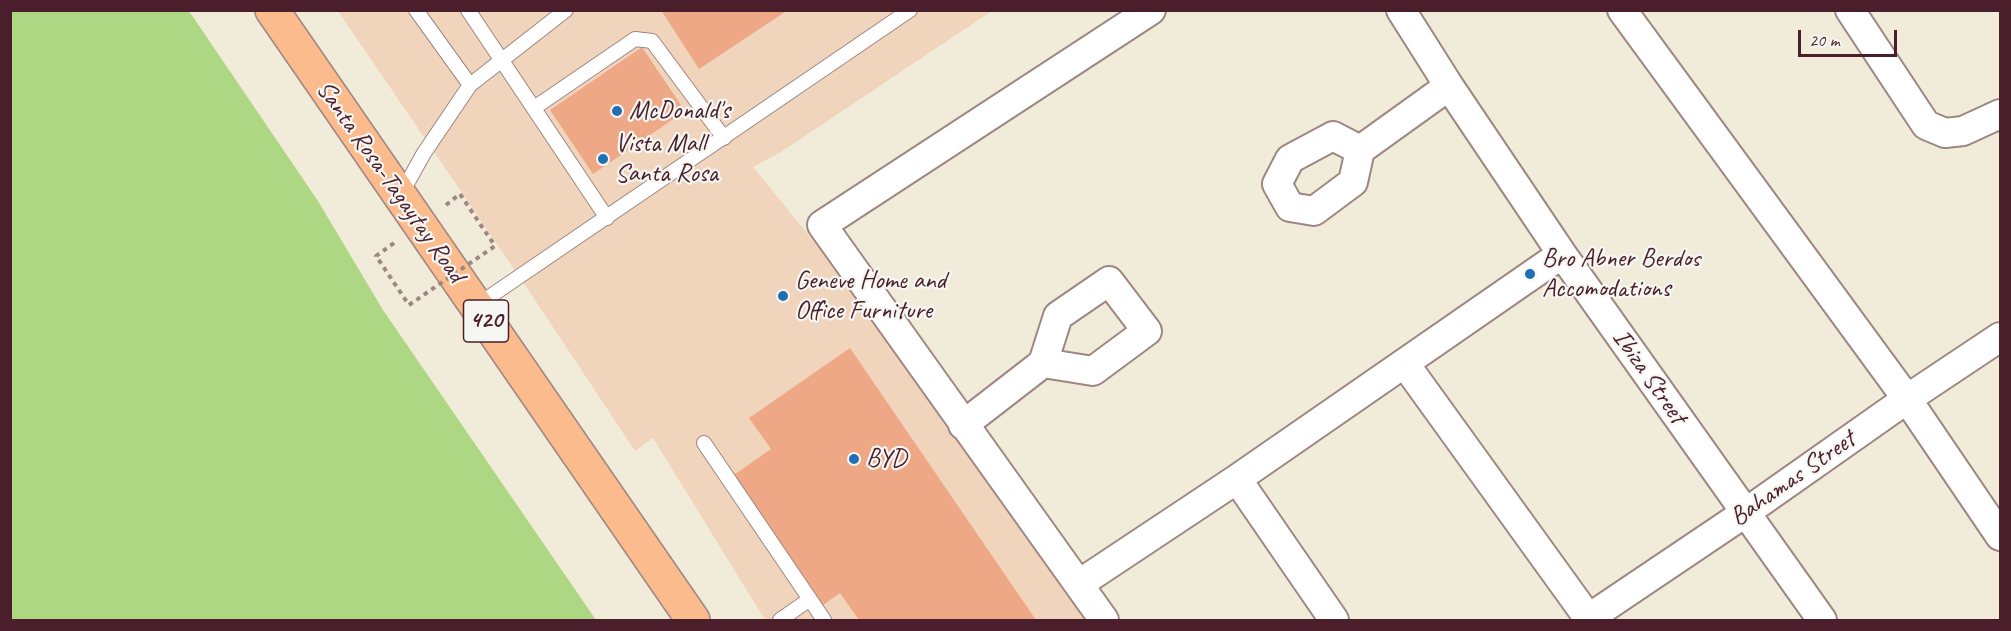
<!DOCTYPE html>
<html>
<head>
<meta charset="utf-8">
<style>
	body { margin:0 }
	#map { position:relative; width:2011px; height:631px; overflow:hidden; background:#f1ecda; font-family:Caveat,sans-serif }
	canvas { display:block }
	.frame { position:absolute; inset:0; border:12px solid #4a1f2b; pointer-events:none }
	.scale { position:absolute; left:1798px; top:30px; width:99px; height:27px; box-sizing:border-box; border:3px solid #4a1f2b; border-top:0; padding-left:8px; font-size:18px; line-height:21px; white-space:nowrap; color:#4a1f2b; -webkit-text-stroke:4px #f6f6f2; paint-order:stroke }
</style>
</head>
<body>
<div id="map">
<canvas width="2011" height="631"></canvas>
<div class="frame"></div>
<div class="scale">20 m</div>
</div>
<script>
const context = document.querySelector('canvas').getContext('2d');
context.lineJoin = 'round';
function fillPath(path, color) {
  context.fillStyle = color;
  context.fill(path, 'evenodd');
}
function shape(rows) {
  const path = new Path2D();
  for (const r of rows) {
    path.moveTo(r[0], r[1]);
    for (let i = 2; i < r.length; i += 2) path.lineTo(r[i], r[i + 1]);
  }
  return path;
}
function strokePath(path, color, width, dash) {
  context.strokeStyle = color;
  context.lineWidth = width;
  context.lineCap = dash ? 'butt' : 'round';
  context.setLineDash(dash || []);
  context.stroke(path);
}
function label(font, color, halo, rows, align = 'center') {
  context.font = font + ' Caveat,sans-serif';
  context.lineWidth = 4.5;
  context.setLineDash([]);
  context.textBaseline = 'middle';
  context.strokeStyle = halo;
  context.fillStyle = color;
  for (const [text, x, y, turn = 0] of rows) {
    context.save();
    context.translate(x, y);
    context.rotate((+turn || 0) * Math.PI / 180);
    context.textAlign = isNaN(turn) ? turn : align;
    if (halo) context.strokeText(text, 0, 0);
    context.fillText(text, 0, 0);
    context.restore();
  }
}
fillPath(shape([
	[338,11,992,11,781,152,753,167,857,294,1085,620,765,620,653,438,635,451,539,306]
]), '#f0d5bc');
fillPath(shape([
	[10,11,189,11,318,201,383,310,596,620,11,620]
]), '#aed783');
fillPath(shape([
	[661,10,788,10,699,69],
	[642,47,685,111,593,174,550,110],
	[850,348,1036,620,859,620,840,593,823,605,734,475,771,449,749,418]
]), '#efa885');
const lane = shape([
	[416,10,470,85],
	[468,10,607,218],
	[534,108,635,39,652,41,724,138],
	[400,196,424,153,470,85,566,10],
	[476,306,910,10],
	[704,443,824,620],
	[780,620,810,599]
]);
const street = shape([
	[1401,10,1449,86,1562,254,1822,620],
	[1622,10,1907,399,2000,536],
	[1850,10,1926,125,1945,133,1963,131,2000,114],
	[1333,136,1360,150,1353,182,1314,211,1290,207,1277,184,1290,159,1333,136],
	[1360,150,1449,86],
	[1109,281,1147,331,1093,371,1043,363,1058,316,1109,281],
	[1405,364,1589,619],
	[963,425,1043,363],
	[1237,479,1334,620],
	[1079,584,1237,479,1562,254],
	[1104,620,822,225,1151,10],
	[1586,620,1745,513,1907,399,2000,337]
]);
const primary = shape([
	[272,10,693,620]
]);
strokePath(lane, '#9e8682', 16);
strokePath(street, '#9e8682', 32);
strokePath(primary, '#9e8682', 36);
strokePath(shape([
	[446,205,460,194,495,246],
	[394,243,376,256,409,305]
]), '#9e8682', 4, [4.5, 4.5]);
strokePath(lane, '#fff', 14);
strokePath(street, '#fff', 28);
strokePath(primary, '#fbbb8d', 33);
strokePath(shape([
	[409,305,495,246]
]), '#9e8682', 4, [4.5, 4.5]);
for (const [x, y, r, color] of [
	[617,111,6,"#1f6fb2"],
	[603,159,6,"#1f6fb2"],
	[1530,274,6,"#1f6fb2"],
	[783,296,6,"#1f6fb2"],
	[854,459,6,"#1f6fb2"]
]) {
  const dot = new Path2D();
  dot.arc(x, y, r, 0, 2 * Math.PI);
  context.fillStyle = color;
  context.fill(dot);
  strokePath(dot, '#f6f6f2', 2);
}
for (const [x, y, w] of [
	[486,321,45]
]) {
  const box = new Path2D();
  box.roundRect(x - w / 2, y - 21, w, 42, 4.5);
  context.fillStyle = '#f6f6f2';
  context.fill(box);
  strokePath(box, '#4a1f2b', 1.5);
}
label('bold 24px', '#4a1f2b', null, [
	["420",486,321]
]);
label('26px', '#4a1f2b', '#f6f6f2', [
	["McDonald's",629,111],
	["Vista Mall",615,144],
	["Santa Rosa",615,174],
	["Bro Abner Berdos",1542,259],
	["Accomodations",1542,289],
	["Geneve Home and",795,281],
	["Office Furniture",795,311],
	["BYD",866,459]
], 'left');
label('26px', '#4a1f2b', '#f6f6f2', [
	["Santa Rosa-Tagaytay Road",390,182,55],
	["Ibiza Street",1649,377,55],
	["Bahamas Street",1793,479,-35]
]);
</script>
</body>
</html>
